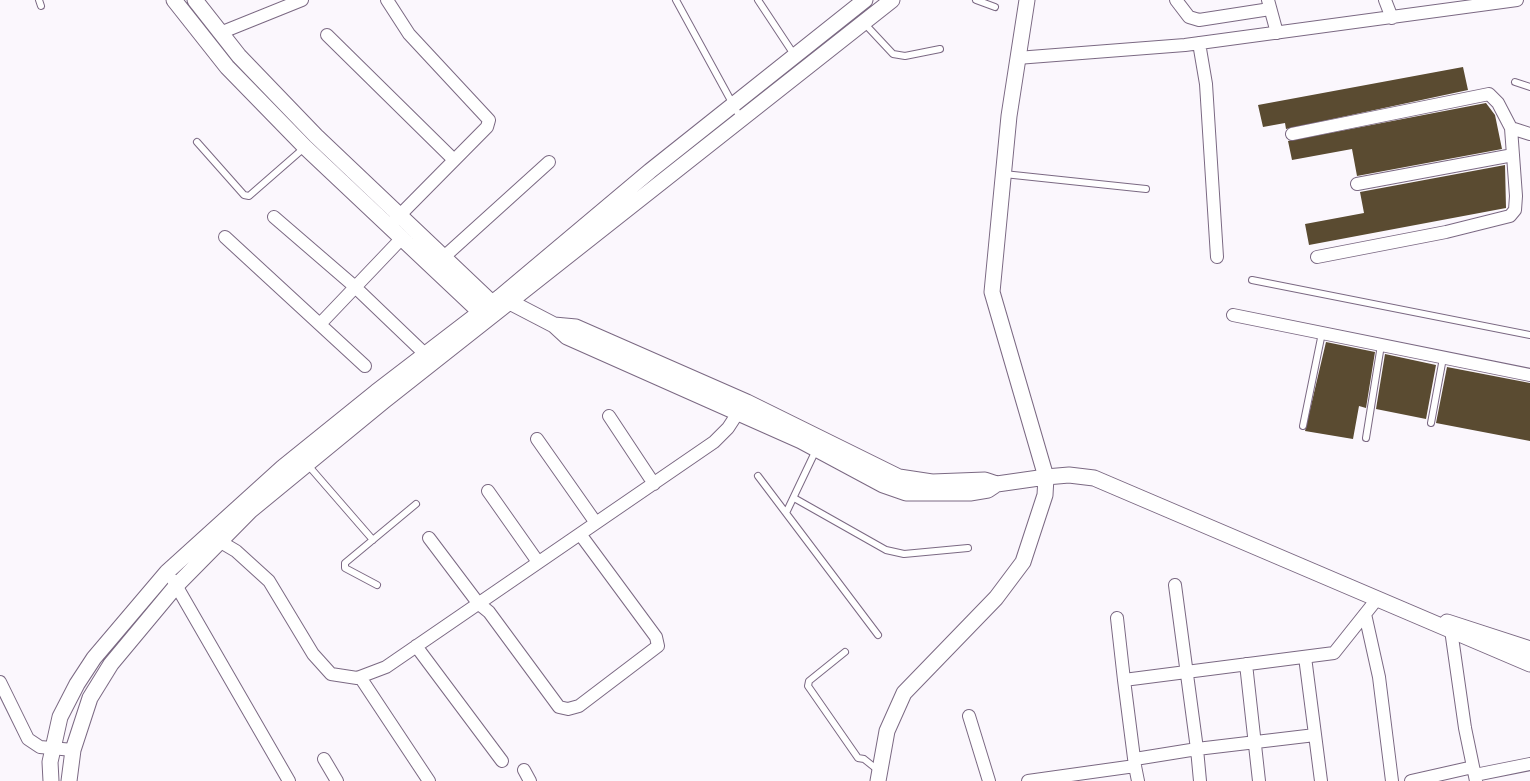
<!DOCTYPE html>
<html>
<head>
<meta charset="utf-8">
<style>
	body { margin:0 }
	canvas { display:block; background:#fbf7fd }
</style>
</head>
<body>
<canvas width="1530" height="781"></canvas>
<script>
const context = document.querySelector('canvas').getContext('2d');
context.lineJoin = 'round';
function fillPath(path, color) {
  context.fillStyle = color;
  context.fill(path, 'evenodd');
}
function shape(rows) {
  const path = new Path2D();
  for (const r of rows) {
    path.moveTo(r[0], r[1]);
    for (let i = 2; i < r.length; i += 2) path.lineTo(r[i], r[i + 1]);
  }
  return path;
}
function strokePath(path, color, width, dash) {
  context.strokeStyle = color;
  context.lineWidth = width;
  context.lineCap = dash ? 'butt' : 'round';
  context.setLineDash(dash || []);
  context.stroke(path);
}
fillPath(shape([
	[1463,67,1468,90,1286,129,1285,123,1263,127,1258,105],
	[1486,103,1495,115,1502,149,1357,176,1352,149,1292,160,1288,141],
	[1505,165,1506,208,1309,245,1305,224,1364,213,1360,192],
	[1326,342,1375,352,1366,408,1359,406,1353,439,1305,431],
	[1385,354,1436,365,1426,419,1376,409],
	[1447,367,1530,383,1530,441,1436,423]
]), '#5a4b31');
const service = shape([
	[39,0,41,6],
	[676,0,741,119],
	[758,0,795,56],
	[976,0,995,7],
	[864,23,893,54,905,56,940,49],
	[1515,82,1530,87],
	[197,142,244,195,249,196,304,148],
	[1004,174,1146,189],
	[1252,280,1530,335],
	[1431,423,1443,358],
	[1303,426,1322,333],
	[1366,438,1381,345],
	[307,464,373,540],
	[758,476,878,635],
	[794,498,886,550,904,554,968,548],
	[786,513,816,450],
	[377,585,345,568,345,563,416,504],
	[845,652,809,681,808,686,858,758,864,759,879,771]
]);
const minor = shape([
	[387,0,409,34,489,120,487,127,393,222],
	[1176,0,1189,17,1199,20,1270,9],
	[1268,0,1277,33],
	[1385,0,1392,18],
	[220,33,302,0],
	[327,35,454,160],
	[1199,43,1206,84,1217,257],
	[1017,58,1185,45,1517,0],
	[1511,128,1530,134],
	[1292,134,1489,94,1498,103,1511,128,1516,196,1515,210,1510,216,1446,232,1317,257],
	[1357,184,1513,155],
	[274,217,354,286,425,354],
	[225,237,365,366],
	[445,256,549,162],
	[1233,315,1530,375],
	[320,324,402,238],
	[609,416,654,484],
	[537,439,596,523],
	[488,491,538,562],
	[214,538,236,551,269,581,313,654,331,674,357,678,386,667,714,442,728,428,743,405],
	[429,538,478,603,489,612,559,707,568,709,579,706,658,646,656,637,580,534],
	[173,580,289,781],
	[1365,614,1379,677,1392,781],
	[1117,618,1124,680],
	[1450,623,1465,728,1476,781],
	[416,646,502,761],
	[1305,657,1321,781],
	[1246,664,1259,781],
	[360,677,429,781],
	[0,682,28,739,40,747,73,750],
	[969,716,989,781],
	[324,759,337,781],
	[1135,759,1197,749,1175,585],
	[1135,766,1138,781],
	[524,770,530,781],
	[1475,775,1530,764],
	[1028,781,1135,766,1124,680,1334,653,1377,599],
	[1200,781,1197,749,1315,735],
	[1411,781,1473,767]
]);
const tertiary = shape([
	[174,0,227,67,305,147,480,312],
	[195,0,239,56,316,136,492,303],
	[504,299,554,325,567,337,801,441,883,485,906,493,970,493,988,490,997,484,1046,477,1069,475,1094,478,1530,664],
	[554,325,576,327,747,402,899,477,932,482,985,480,997,484],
	[1447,622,1530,649],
	[51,781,50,762,60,717,77,684,94,658,167,572,283,467,376,392,500,297,650,171,865,0],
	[69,781,73,750,90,698,111,664,176,586,250,511,384,401,892,0],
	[878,781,887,731,904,693,996,598,1023,562,1045,495,1046,477,992,292,1009,116,1027,0]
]);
strokePath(service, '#7b6983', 8);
strokePath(minor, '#7b6983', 14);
strokePath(tertiary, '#7b6983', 17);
strokePath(service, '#fff', 6);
strokePath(minor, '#fff', 12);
strokePath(tertiary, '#fff', 15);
</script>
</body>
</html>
